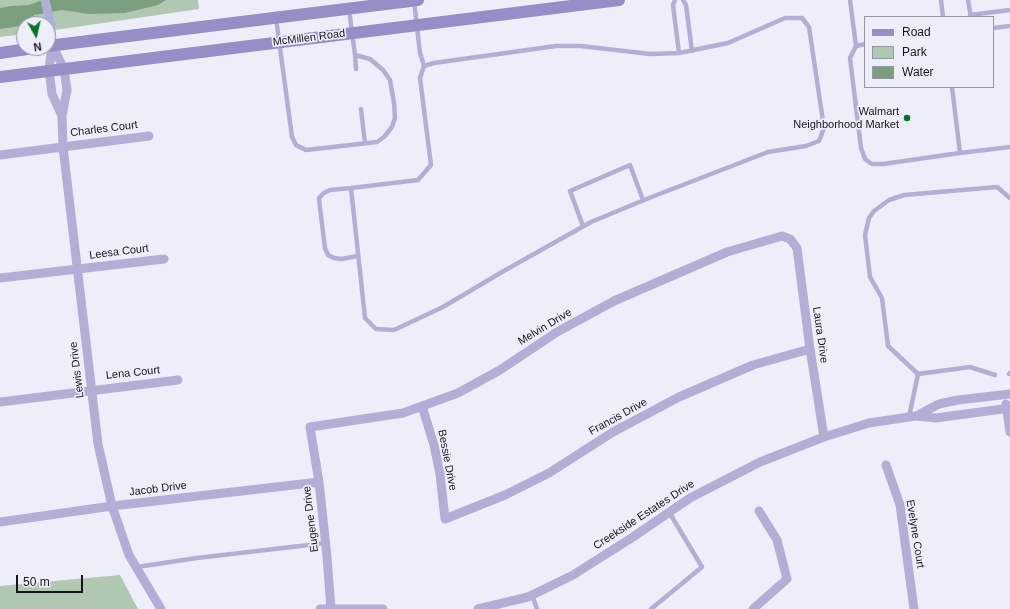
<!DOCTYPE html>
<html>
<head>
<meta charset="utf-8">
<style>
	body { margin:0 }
	#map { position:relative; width:1010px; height:609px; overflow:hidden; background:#eeedfa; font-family:Helvetica,sans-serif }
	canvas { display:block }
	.legend { position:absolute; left:864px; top:16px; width:130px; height:72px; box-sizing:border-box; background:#eeedfa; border:1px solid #9796a2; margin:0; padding:5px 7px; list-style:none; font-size:12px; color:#15141f }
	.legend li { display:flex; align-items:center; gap:8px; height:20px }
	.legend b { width:20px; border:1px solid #9796a2 }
	.north { position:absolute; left:16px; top:16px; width:40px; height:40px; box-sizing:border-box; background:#eeedfa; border:1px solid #9796a2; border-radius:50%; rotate:172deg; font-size:11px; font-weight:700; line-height:16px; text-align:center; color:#15141f }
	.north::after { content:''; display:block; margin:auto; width:14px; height:18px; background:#017428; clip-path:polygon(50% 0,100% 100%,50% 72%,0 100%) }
	.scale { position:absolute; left:16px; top:575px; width:67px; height:18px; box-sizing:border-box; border:2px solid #15141f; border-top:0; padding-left:5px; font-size:12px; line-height:14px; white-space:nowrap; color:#15141f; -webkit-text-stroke:3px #eeedfa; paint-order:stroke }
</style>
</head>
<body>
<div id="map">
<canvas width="1010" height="609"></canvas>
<ul class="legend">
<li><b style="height:5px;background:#948fc7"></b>Road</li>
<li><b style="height:11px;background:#b0c8b1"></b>Park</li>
<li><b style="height:11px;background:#7b9e7e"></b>Water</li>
</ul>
<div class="north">N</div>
<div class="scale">50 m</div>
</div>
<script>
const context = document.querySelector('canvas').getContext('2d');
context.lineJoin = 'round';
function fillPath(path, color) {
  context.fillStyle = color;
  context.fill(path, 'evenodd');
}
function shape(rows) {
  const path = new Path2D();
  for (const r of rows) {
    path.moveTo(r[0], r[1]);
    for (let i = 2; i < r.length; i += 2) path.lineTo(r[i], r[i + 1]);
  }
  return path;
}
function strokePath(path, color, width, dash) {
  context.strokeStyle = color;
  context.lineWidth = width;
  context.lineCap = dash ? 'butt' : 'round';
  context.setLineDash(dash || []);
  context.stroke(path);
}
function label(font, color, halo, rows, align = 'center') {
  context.font = font + ' Helvetica,sans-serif';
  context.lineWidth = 3.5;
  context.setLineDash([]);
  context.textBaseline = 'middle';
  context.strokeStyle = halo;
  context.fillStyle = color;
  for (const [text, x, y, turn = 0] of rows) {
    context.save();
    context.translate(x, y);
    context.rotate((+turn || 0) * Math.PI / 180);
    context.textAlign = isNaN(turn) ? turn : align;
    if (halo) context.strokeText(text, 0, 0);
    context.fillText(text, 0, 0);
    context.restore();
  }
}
fillPath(shape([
	[0,0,198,0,199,9,48,31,48,24,24,24,24,34,0,37],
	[120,575,138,609,0,609,0,586]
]), '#b0c8b1');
fillPath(shape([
	[43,0,166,0,158,5,125,13,89,14,62,10,34,15,20,26,0,29,0,8,11,6,29,5]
]), '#7b9e7e');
strokePath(shape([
	[675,0,673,5,679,53],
	[683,0,686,5,692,51],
	[850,0,856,46,850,58,861,148,865,159,872,164,883,164,960,153],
	[941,0,943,17],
	[968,0,971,17],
	[414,1,420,53,424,66],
	[970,15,1010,10],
	[276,18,292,137,296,145,306,150,377,142,384,137,392,127,395,118,394,103,390,80,383,70,370,59,355,55,349,9],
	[785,18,802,18,809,27,824,128,819,141,806,146,768,152,649,198,591,222,502,272,443,307,394,330,376,329,365,318,351,188,418,180,431,165,420,78,424,66,434,63,556,46,581,46,650,54,679,53,728,43,785,18],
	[993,28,1010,26],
	[856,46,865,44],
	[355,55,356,69],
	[952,87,960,153,1010,147],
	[361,109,365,143],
	[351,188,330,190,324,193,319,198,320,208,325,248,328,255,334,258,341,259,358,256],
	[583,226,570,191,630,165,643,200],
	[918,374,888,346,882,298,870,277,865,235,869,218,874,211,889,200,904,195,997,187,1010,198],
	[1009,374,1010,373],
	[909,417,918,374,970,367,995,375],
	[137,567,197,558,326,543],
	[532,595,537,609],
	[651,609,702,567,669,512]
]), '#b1afd5', 4.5);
strokePath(shape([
	[45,0,50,22,52,45,49,70,52,94,62,116],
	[52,45,64,69,67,90,62,116,63,147,98,444,112,506,129,555,161,609],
	[0,155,149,136],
	[0,278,164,259],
	[0,402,178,380],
	[1006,404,1010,432],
	[422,406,434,445,440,474,445,519,505,495,549,473,613,432,679,397,753,365,810,349],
	[916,416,939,404,958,400,1010,394],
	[886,465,900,505,914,609],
	[0,522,112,506,319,482],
	[320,609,383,609],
	[331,609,327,557,319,482,310,427,403,413,458,393,500,370,557,332,614,301,727,252,782,236,790,239,797,248,810,349,824,437],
	[478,609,528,597,573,575,633,537,690,498,760,462,824,437,869,423,909,417,916,416,936,418,1010,408],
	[753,609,787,579,777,540,759,511]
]), '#b1afd5', 9);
strokePath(shape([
	[48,46,418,0],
	[0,53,34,48],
	[0,77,619,0]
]), '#948fc7', 12);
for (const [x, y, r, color] of [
	[907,118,4,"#017428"]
]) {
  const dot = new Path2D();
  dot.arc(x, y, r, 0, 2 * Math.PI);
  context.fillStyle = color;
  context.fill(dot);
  strokePath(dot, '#eeedfa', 1.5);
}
label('11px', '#15141f', '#eeedfa', [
	["McMillen Road",309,38,-7],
	["Charles Court",104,129,-7],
	["Leesa Court",119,252,-7],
	["Melvin Drive",545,327,-31],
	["Laura Drive",820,335,82],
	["Lewis Drive",77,370,-97],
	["Lena Court",133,373,-6],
	["Francis Drive",618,417,-29],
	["Bessie Drive",447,460,79],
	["Jacob Drive",158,489,-7],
	["Creekside Estates Drive",644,515,-33],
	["Eugene Drive",311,519,-97],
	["Evelyne Court",915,534,81]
]);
label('11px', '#15141f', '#eeedfa', [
	["Walmart",899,112],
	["Neighborhood Market",899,125]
], 'right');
</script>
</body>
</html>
